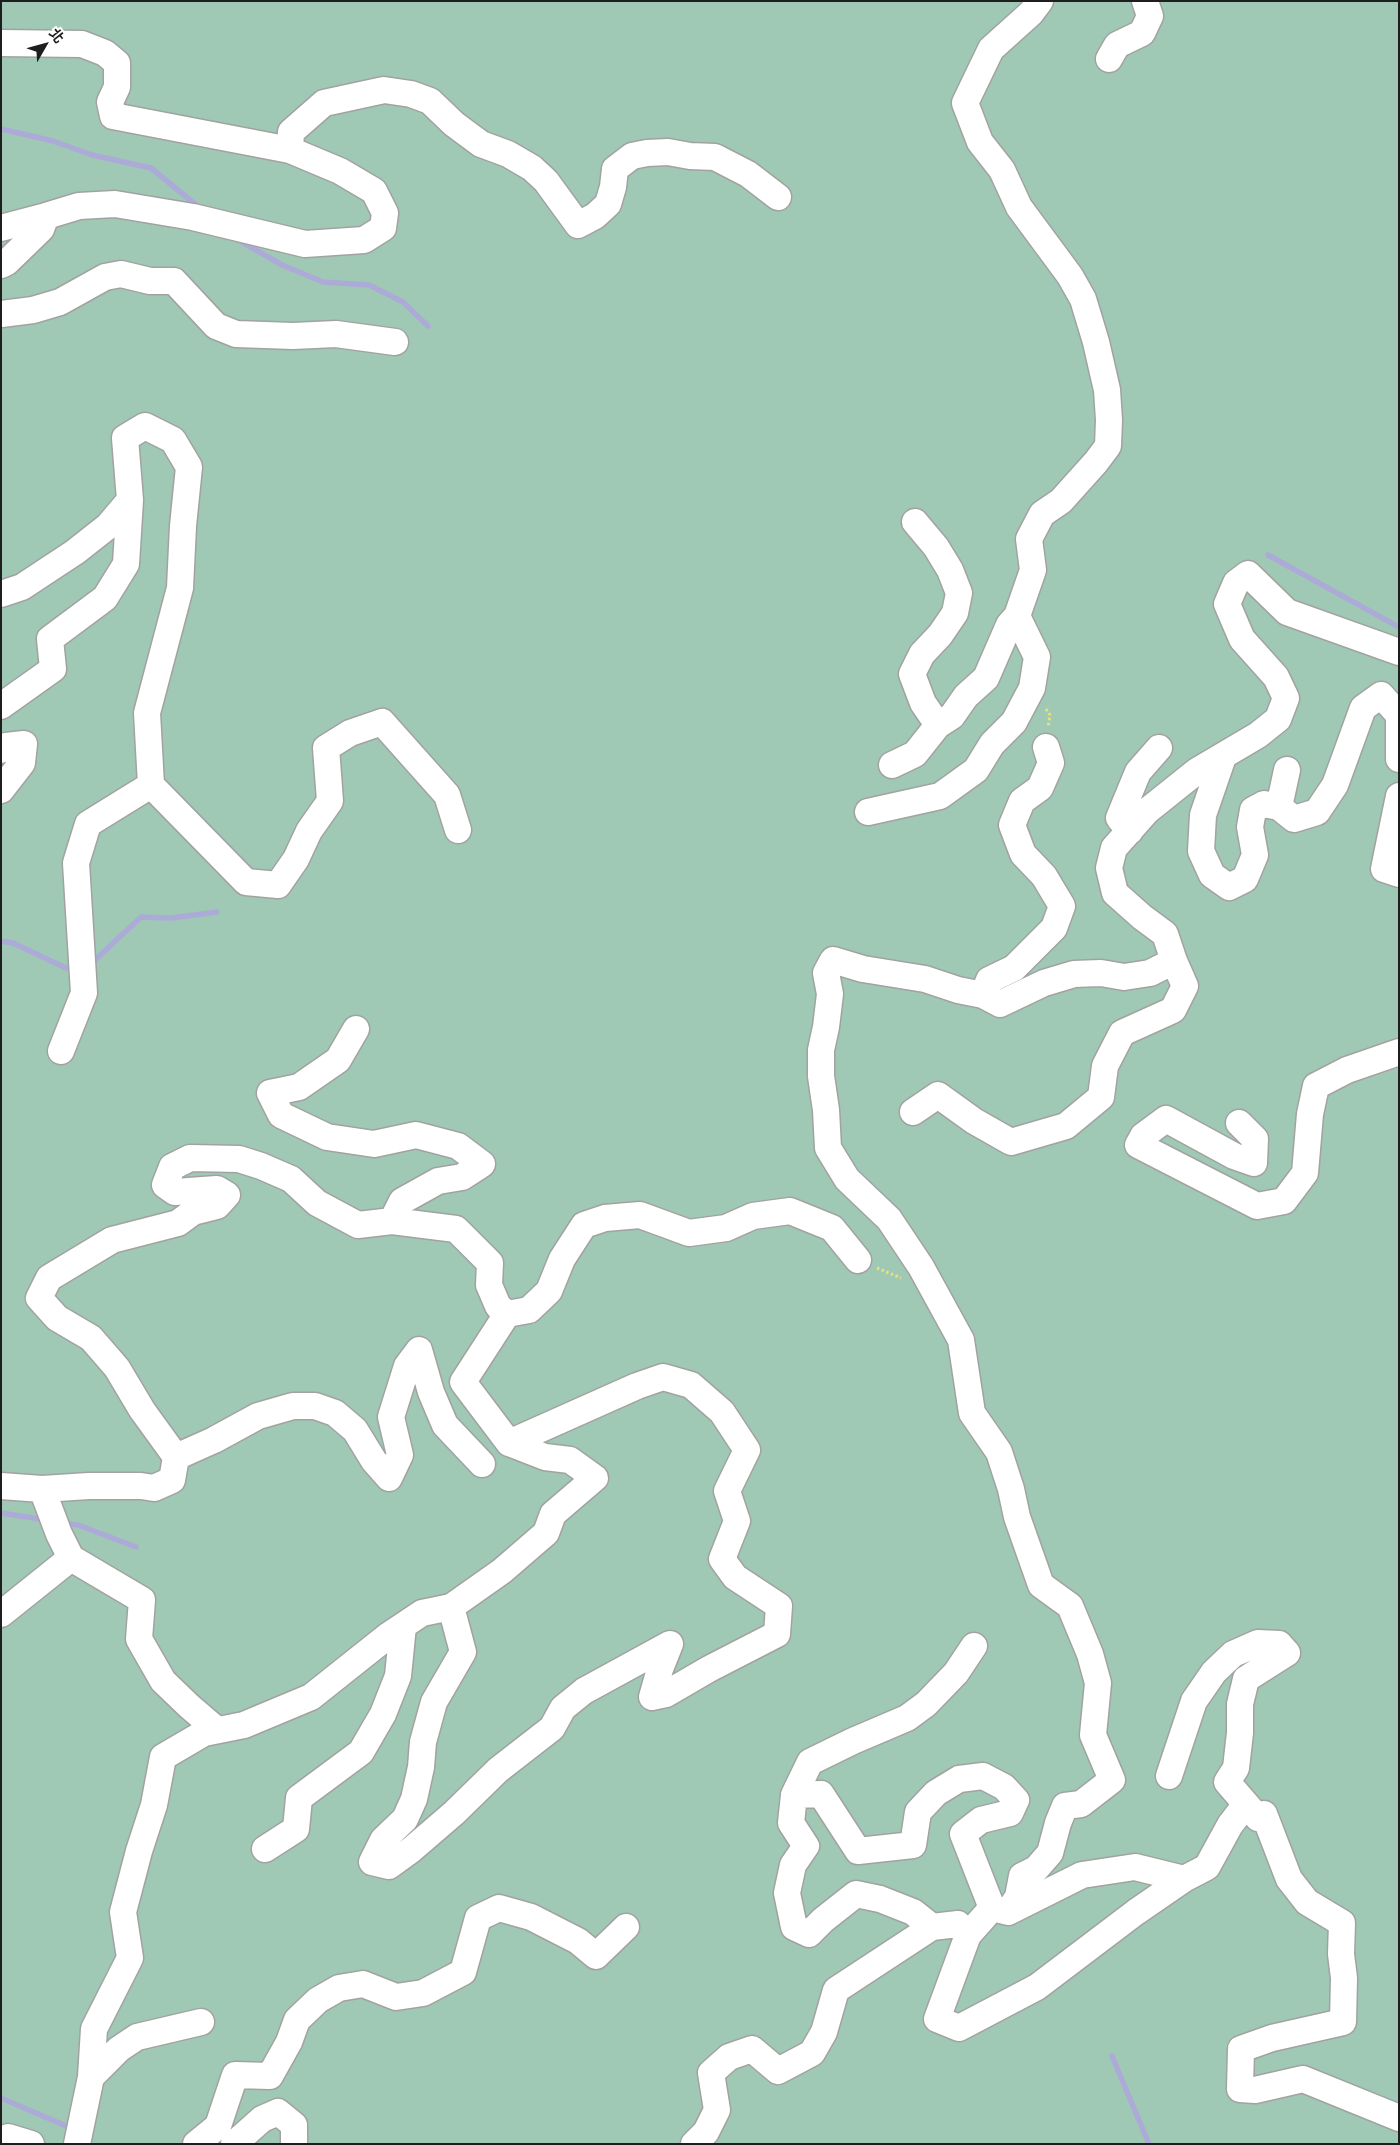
<!DOCTYPE html>
<html>
<head>
<meta charset="utf-8">
<style>
	body { margin:0 }
	#map { position:relative; width:1400px; height:2145px; overflow:hidden; background:#eaeee6; font-family:"PT Sans Narrow","Noto Sans TC",sans-serif }
	canvas { display:block }
	.frame { position:absolute; inset:0; border:2px solid #1e1e1e; pointer-events:none }
	.north { position:absolute; left:20px; top:20px; width:50px; height:50px; -webkit-text-stroke:4px #fff; paint-order:stroke; rotate:52deg; font-size:14px; font-weight:700; line-height:20px; text-align:center; color:#1e1e1e }
	.north::after { content:''; display:block; margin:auto; width:18px; height:22px; background:#1e1e1e; clip-path:polygon(50% 0,100% 100%,50% 72%,0 100%) }
</style>
</head>
<body>
<div id="map">
<canvas width="1400" height="2145"></canvas>
<div class="frame"></div>
<div class="north">北</div>
</div>
<script>
const context = document.querySelector('canvas').getContext('2d');
context.lineJoin = 'round';
function fillPath(path, color) {
  context.fillStyle = color;
  context.fill(path, 'evenodd');
}
function shape(rows) {
  const path = new Path2D();
  for (const r of rows) {
    path.moveTo(r[0], r[1]);
    for (let i = 2; i < r.length; i += 2) path.lineTo(r[i], r[i + 1]);
  }
  return path;
}
function strokePath(path, color, width, dash) {
  context.strokeStyle = color;
  context.lineWidth = width;
  context.lineCap = dash ? 'butt' : 'round';
  context.setLineDash(dash || []);
  context.stroke(path);
}
fillPath(shape([
	[1,1,1399,1,1399,2144,1,2144]
]), '#9fc9b5');
strokePath(shape([
	[1,129,53,141,92,155,151,168,201,209],
	[237,239,282,265,323,282,369,285,403,302,428,326],
	[1268,555,1399,627],
	[1,941,13,943,66,968,76,965],
	[90,962,94,961,141,917,171,918,217,912],
	[1,1513,46,1520],
	[62,1523,78,1525,136,1547],
	[1112,2056,1149,2144],
	[1,2098,73,2129]
]), '#acabd7', 5.5);
const minor = shape([
	[1,43,82,44,105,53,117,63,117,87,110,102,113,116,290,150],
	[1109,59,1117,45,1142,33,1150,16,1145,1],
	[46,216,79,206,115,204,193,217,305,244,364,240,383,228,385,213,374,191,340,171,290,150,291,132,324,103,384,90,411,94,430,101,454,124,481,144,508,154,532,168,546,181,578,225,595,216,608,204,613,187,615,169,632,156,647,153,668,152,690,156,715,157,748,174,778,197],
	[1,228,46,216,41,229,7,262,1,265],
	[1,314,33,310,60,302,105,277,121,274,150,281,174,281,216,326,236,334,293,336,336,334,395,342],
	[915,522,936,547,950,570,959,593,955,613,940,635,922,654,912,674,923,703,938,725,952,716,966,696,986,678,1009,625,1017,616],
	[1,594,22,587,75,552,108,526,130,500,125,438,145,426,173,440,189,467,183,526,180,588,147,713,151,785,246,882,278,885,296,859,309,831,330,801,326,748,350,733,382,722,447,795,458,830],
	[1,706,53,669,50,639,105,598,126,564,130,500],
	[1,750,6,746,24,744,22,763,1,790],
	[1223,757,1203,815,1201,851,1212,875,1229,887,1245,879,1255,855,1250,827,1253,810,1264,804,1279,807],
	[892,765,915,754,938,725],
	[1287,770,1279,807,1294,819,1317,812,1335,785,1363,708,1381,695,1399,715,1399,759],
	[1399,796,1384,869,1399,874],
	[868,812,940,796,976,770,992,744,1014,722,1032,688,1037,657,1017,616,1033,570,1029,539,1042,514,1061,501,1096,462,1108,446,1109,420,1107,390,1096,342,1083,299,1070,276,1019,207,1002,170,980,142,965,103,991,49,1031,13,1040,1],
	[1130,831,1119,818,1138,772,1159,748],
	[983,995,989,980,1014,968,1054,928,1062,906,1044,876,1023,854,1012,825,1022,801,1040,788,1051,763,1046,747],
	[356,1029,338,1060,299,1087,270,1093,281,1115,327,1137,374,1144,416,1135,458,1146,482,1164,462,1177,438,1181,402,1201,392,1221],
	[61,1051,84,993,76,863,88,824,151,785],
	[913,1112,938,1095,974,1121,1011,1142,1066,1126,1101,1097,1105,1066,1122,1033,1173,1010,1185,986,1174,961],
	[1239,1123,1255,1139,1254,1163,1234,1156,1166,1119,1143,1136,1138,1145,1257,1206,1284,1201,1305,1173,1310,1114,1316,1086,1347,1070,1399,1052],
	[176,1457,214,1440,258,1416,293,1406,315,1406,335,1413,355,1430,374,1461,389,1478,400,1455,391,1417,407,1366,419,1350,431,1392,445,1425,482,1464],
	[1,1486,42,1489,89,1486,141,1486,154,1488,172,1480,176,1457,142,1410,117,1368,91,1338,57,1318,39,1298,49,1278,112,1240,178,1223,193,1212,217,1206,227,1195,217,1189,175,1192,165,1185,172,1167,190,1158,239,1159,261,1166,291,1179,317,1203,358,1225,392,1221,456,1229,490,1263,489,1285,498,1306,507,1314,529,1310,549,1291,562,1259,584,1225,605,1218,640,1215,689,1233,726,1228,753,1216,790,1211,832,1228,858,1260],
	[42,1489,59,1534,71,1558,142,1600,139,1639,163,1681,189,1706,217,1730],
	[451,1607,463,1652,434,1702,423,1742,421,1767,414,1799,405,1819,383,1840,372,1862,389,1866,411,1850,454,1813,498,1770,552,1728,563,1708,584,1691,670,1644,660,1669,652,1697,666,1694,709,1669,777,1634,779,1606,735,1577,722,1559,737,1521,727,1491,747,1450,722,1412,691,1385,663,1377,637,1386,509,1443],
	[1,1614,71,1558],
	[974,1646,956,1673,926,1704,907,1718,853,1741,810,1762,794,1795,791,1823,806,1846,793,1865,787,1893,794,1927,809,1934,823,1920,856,1894,880,1899,913,1912,932,1927,958,1924,968,1935,937,2019,959,2028,1037,1987,1136,1912,1184,1879,1207,1867,1230,1825,1246,1804,1258,1818,1264,1814,1289,1879,1307,1902,1342,1923,1341,1954,1344,1978,1343,2022,1272,2038,1241,2049,1240,2089,1255,2090,1303,2079,1399,2118],
	[1169,1776,1194,1701,1214,1672,1233,1654,1258,1643,1279,1644,1287,1653,1246,1679,1240,1704,1240,1733,1236,1768,1227,1782,1246,1804],
	[794,1795,821,1794,858,1851,913,1845,918,1812,936,1793,959,1779,983,1776,1004,1787,1016,1800,1010,1813,981,1820,963,1834,992,1908],
	[265,1849,296,1829,299,1798,361,1752,383,1714,398,1676,403,1626],
	[1008,1912,1082,1875,1135,1867,1184,1879],
	[968,1935,992,1908,1008,1912,1018,1897,1022,1876,1036,1869,1050,1853,1058,1823,1065,1806,1081,1804,1112,1780,1093,1735,1098,1683,1090,1654,1070,1606,1041,1585,1017,1517,1011,1489,999,1452,972,1413,961,1340,921,1267,889,1219,847,1179,828,1148,826,1110,821,1076,821,1050,826,1027,830,994,826,973,833,960,863,969,925,979,958,990,983,995,1000,1004,1044,983,1074,974,1101,973,1124,977,1150,973,1174,961,1165,934,1142,917,1115,893,1109,868,1114,848,1147,811,1197,771,1258,735,1278,719,1286,698,1276,677,1242,639,1227,604,1236,583,1248,574,1287,612,1399,652],
	[91,2077,119,2049,137,2037,201,2022],
	[1,2141,8,2137,31,2144],
	[77,2144,91,2077,94,2029,130,1958,123,1912,139,1851,154,1805,163,1757,204,1733,244,1725,311,1697,389,1635,422,1613,451,1607,502,1571,546,1533,553,1514,595,1478,570,1460,545,1457,509,1443,463,1382,507,1314],
	[196,2144,218,2126,235,2075,270,2076,289,2042,297,2020,318,2000,339,1988,363,1984,396,1997,423,1993,463,1972,478,1918,499,1908,531,1917,578,1941,596,1956,626,1927],
	[234,2144,262,2119,278,2112,294,2125,294,2144],
	[694,2144,706,2132,717,2110,711,2073,729,2057,752,2049,778,2071,812,2053,824,2032,836,1990,932,1927]
]);
strokePath(minor, '#a2a2a2', 29);
strokePath(shape([
	[1046,709,1050,715,1048,727],
	[877,1268,901,1278]
]), '#eae17a', 3, [2.5, 2.5]);
strokePath(minor, '#fff', 26);
</script>
</body>
</html>
